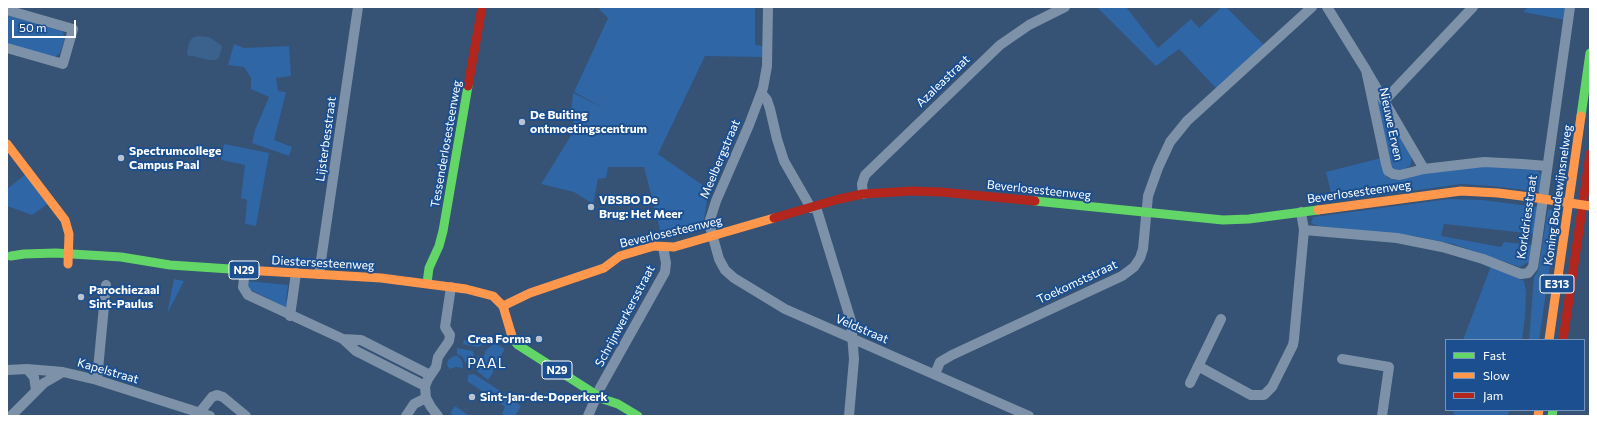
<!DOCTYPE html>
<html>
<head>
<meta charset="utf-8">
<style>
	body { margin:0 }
	#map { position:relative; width:1597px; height:423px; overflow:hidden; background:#365274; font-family:Commissioner,sans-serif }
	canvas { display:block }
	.frame { position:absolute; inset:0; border:8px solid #fff; pointer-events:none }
	.legend { position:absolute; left:1445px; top:339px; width:140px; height:72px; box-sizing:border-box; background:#1b4f8f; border:1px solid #7695bc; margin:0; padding:5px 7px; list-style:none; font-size:12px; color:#fff }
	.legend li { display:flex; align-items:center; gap:8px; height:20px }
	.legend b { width:20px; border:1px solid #7695bc }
	.scale { position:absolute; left:12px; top:20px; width:64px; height:18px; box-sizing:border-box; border:2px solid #fff; border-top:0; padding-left:5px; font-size:12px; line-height:14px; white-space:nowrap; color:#fff; -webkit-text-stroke:3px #1b4f8f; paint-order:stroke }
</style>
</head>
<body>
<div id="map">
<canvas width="1597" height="423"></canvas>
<div class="frame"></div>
<ul class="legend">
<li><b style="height:5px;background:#63d668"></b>Fast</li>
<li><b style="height:5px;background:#ff974d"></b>Slow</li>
<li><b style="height:5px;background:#b3261e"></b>Jam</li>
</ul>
<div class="scale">50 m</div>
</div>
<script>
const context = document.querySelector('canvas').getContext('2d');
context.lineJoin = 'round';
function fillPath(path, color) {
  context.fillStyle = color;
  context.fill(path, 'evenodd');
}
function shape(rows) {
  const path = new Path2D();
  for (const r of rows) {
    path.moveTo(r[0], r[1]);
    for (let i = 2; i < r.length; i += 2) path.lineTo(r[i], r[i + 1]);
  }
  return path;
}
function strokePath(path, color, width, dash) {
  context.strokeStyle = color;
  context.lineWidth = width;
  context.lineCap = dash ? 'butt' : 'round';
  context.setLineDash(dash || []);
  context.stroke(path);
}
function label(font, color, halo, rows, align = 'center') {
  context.font = font + ' Commissioner,sans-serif';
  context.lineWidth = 4;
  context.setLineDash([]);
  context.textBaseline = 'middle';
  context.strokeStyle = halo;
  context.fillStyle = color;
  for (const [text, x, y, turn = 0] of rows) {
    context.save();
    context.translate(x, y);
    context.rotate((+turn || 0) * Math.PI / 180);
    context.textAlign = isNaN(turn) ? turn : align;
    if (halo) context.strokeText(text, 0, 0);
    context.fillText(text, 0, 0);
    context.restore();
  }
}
fillPath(shape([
	[601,7,755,7,755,45,763,46,763,57,705,56,658,154,711,191,707,200,704,220,699,226,662,237,644,167,608,167,606,178,598,179,593,204,574,192,541,184,572,134,575,115,571,114,573,93,606,109,574,92,608,18,599,9],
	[1097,7,1126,7,1158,48,1191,19,1199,28,1222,7,1226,7,1264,45,1217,89,1179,49,1156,66],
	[1528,7,1567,7,1566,20,1523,12],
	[7,15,62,30,65,38,60,53,54,58,7,45],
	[234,44,244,48,289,46,291,76,276,78,278,91,286,92,274,140,292,147,289,156,252,143,255,130,269,97,251,89,251,78,244,67,228,65],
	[1377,98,1412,158,1410,166,1402,170,1393,169,1391,167],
	[224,144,269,153,256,226,245,224,247,200,241,198,245,165,221,160],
	[1381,158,1384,173,1388,178,1394,180,1428,171,1485,165,1536,170,1539,172,1542,177,1539,192,1492,186,1461,184,1330,202,1328,198,1331,193,1326,172],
	[26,174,49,203,32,215,7,206,7,189],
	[1449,199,1482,200,1538,207,1535,234,1444,224,1441,236,1501,247,1504,242,1533,245,1530,261,1520,267,1453,244,1415,236,1318,226,1311,223,1313,217],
	[1548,209,1558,211,1539,340,1529,340,1534,277,1538,271],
	[1491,266,1524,281,1526,292,1525,317,1522,340,1463,340],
	[174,279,184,281,167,314],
	[248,281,288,285,286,300,290,305,287,308,247,288],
	[488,338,491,341,478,347,463,344,464,340,483,342],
	[495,343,505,349,492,370,494,371,488,380,477,371,476,360,478,356,483,357,485,353,485,351],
	[457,348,473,351,474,354,472,364,465,363,463,357,457,354],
	[454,356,458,356,462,361,463,368,456,367,450,369,448,367,447,364,448,360],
	[474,374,505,394,499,403,495,400,496,396,493,392,489,391,485,393,467,381,468,379,468,375],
	[507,395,521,406,515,416,504,416,502,413,505,407,501,404],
	[455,406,470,416,455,416,450,413],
	[1454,410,1509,410,1508,416,1453,416]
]), '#2f66a5');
fillPath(shape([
	[197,36,209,37,221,45,222,47,219,58,215,60,208,60,193,56,188,56,187,52,189,43,192,38]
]), '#3b618d');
strokePath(shape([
	[768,7,767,66,763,88,749,125,716,201,709,223,719,259,725,270,734,278,785,309,1029,416],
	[1327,7,1366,70,1424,169],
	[7,10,73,29,63,64,7,48],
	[1366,70,1386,164,1388,171,1393,174,1400,175,1424,169,1484,162,1522,164,1547,166],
	[762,94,767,100,770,109,777,139,784,161,811,208],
	[1384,101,1473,7],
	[863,194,862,184,865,175,1000,45,1029,25,1065,7],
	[816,207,851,321,854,359,849,416],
	[1304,230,1397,238,1442,247,1483,259,1521,274,1528,273,1533,267,1537,241,1570,7],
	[245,270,243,287,248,295,343,339,356,351,425,386],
	[319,274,358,7],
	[290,316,296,273],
	[343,339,361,340,430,375],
	[1342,359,1389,367,1382,416],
	[1198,366,1251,395,1264,395,1272,387,1293,345,1294,339,1304,230,1301,212],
	[27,369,34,377,36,390],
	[7,370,27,369,63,372,97,380,210,416],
	[935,374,940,362,952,355,1122,276,1134,267,1140,258,1143,249,1148,196,1158,168,1170,142,1187,121,1312,7],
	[97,380,106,285],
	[1190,383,1221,319],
	[200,412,212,397,217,395,223,397,246,416],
	[11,416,44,383,63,372],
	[406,416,414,404,426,398],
	[438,416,431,407,426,398,425,386,428,379,436,367,438,357,449,341,450,335,445,327,451,287],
	[588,416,600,388,665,272,666,263,663,247]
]), '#7d92a8', 10);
strokePath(shape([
	[1581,116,1590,53],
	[1035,201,1223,220,1249,219,1318,210],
	[11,256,24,254,56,253,121,257,170,265,245,270],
	[427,283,429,268,439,246,443,231,468,86],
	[511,333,513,339,518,345,603,399,618,404,638,416],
	[1552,416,1553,410]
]), '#63d668', 9);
strokePath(shape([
	[7,144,65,220,69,234,68,264],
	[1318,210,1461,191,1498,193,1530,197],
	[245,270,381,278,466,289,493,296,503,306,511,333],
	[503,306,530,293,604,268,620,256,654,246,674,247,774,218],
	[1549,340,1581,116],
	[1538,416,1539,410]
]), '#ff974d', 9);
strokePath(shape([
	[468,86,482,7],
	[774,218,839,199,863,194,912,191,941,192,1035,201],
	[1563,340,1590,154]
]), '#b3261e', 9);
strokePath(shape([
	[1530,197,1590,206]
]), '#ff974d', 9);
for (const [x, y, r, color] of [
	[522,122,4,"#b9c2ce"],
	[121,158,4,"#b9c2ce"],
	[591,207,4,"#b9c2ce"],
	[81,297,4,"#b9c2ce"],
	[539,339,4,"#b9c2ce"],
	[472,397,4,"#b9c2ce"]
]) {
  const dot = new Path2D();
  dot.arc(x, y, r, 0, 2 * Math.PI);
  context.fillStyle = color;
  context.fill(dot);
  strokePath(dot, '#1b4f8f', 1.5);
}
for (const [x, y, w] of [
	[244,270,30],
	[1557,284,34],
	[557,370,30]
]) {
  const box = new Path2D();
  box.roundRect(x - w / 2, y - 9, w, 18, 3);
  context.fillStyle = '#1b4f8f';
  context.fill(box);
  strokePath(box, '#fff', 1);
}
label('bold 11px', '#fff', null, [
	["N29",244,270],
	["E313",1557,284],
	["N29",557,370]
]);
label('12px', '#fff', '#1b4f8f', [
	["Azaleastraat",943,81,-44],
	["Nieuwe Erven",1391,124,78],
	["Lijsterbesstraat",326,139,-82],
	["Tessenderlosesteenweg",446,144,-80],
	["Meelbergstraat",720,159,-67],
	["Beverlosesteenweg",1039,190,6],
	["Beverlosesteenweg",1359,192,-8],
	["Koning Boudewijnsnelweg",1558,195,-82],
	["Korkdriesstraat",1527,217,-82],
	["Beverlosesteenweg",671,232,-13],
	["Diestersesteenweg",323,263,3],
	["Toekomststraat",1077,282,-25],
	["Schrijnwerkersstraat",625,316,-62],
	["Veldstraat",862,329,23],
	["Kapelstraat",108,371,16]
]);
label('bold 12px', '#fff', '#1b4f8f', [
	["De Buiting",530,115],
	["ontmoetingscentrum",530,129],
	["Spectrumcollege",129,151],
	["Campus Paal",129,165],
	["VBSBO De",599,200],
	["Brug: Het Meer",599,214],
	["Parochiezaal",89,290],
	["Sint-Paulus",89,304],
	["Crea Forma",531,339,"right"],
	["Sint-Jan-de-Doperkerk",480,397]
], 'left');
context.letterSpacing = '1px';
label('14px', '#fff', '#1b4f8f', [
	["PAAL",487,363]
]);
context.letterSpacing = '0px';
</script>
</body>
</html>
